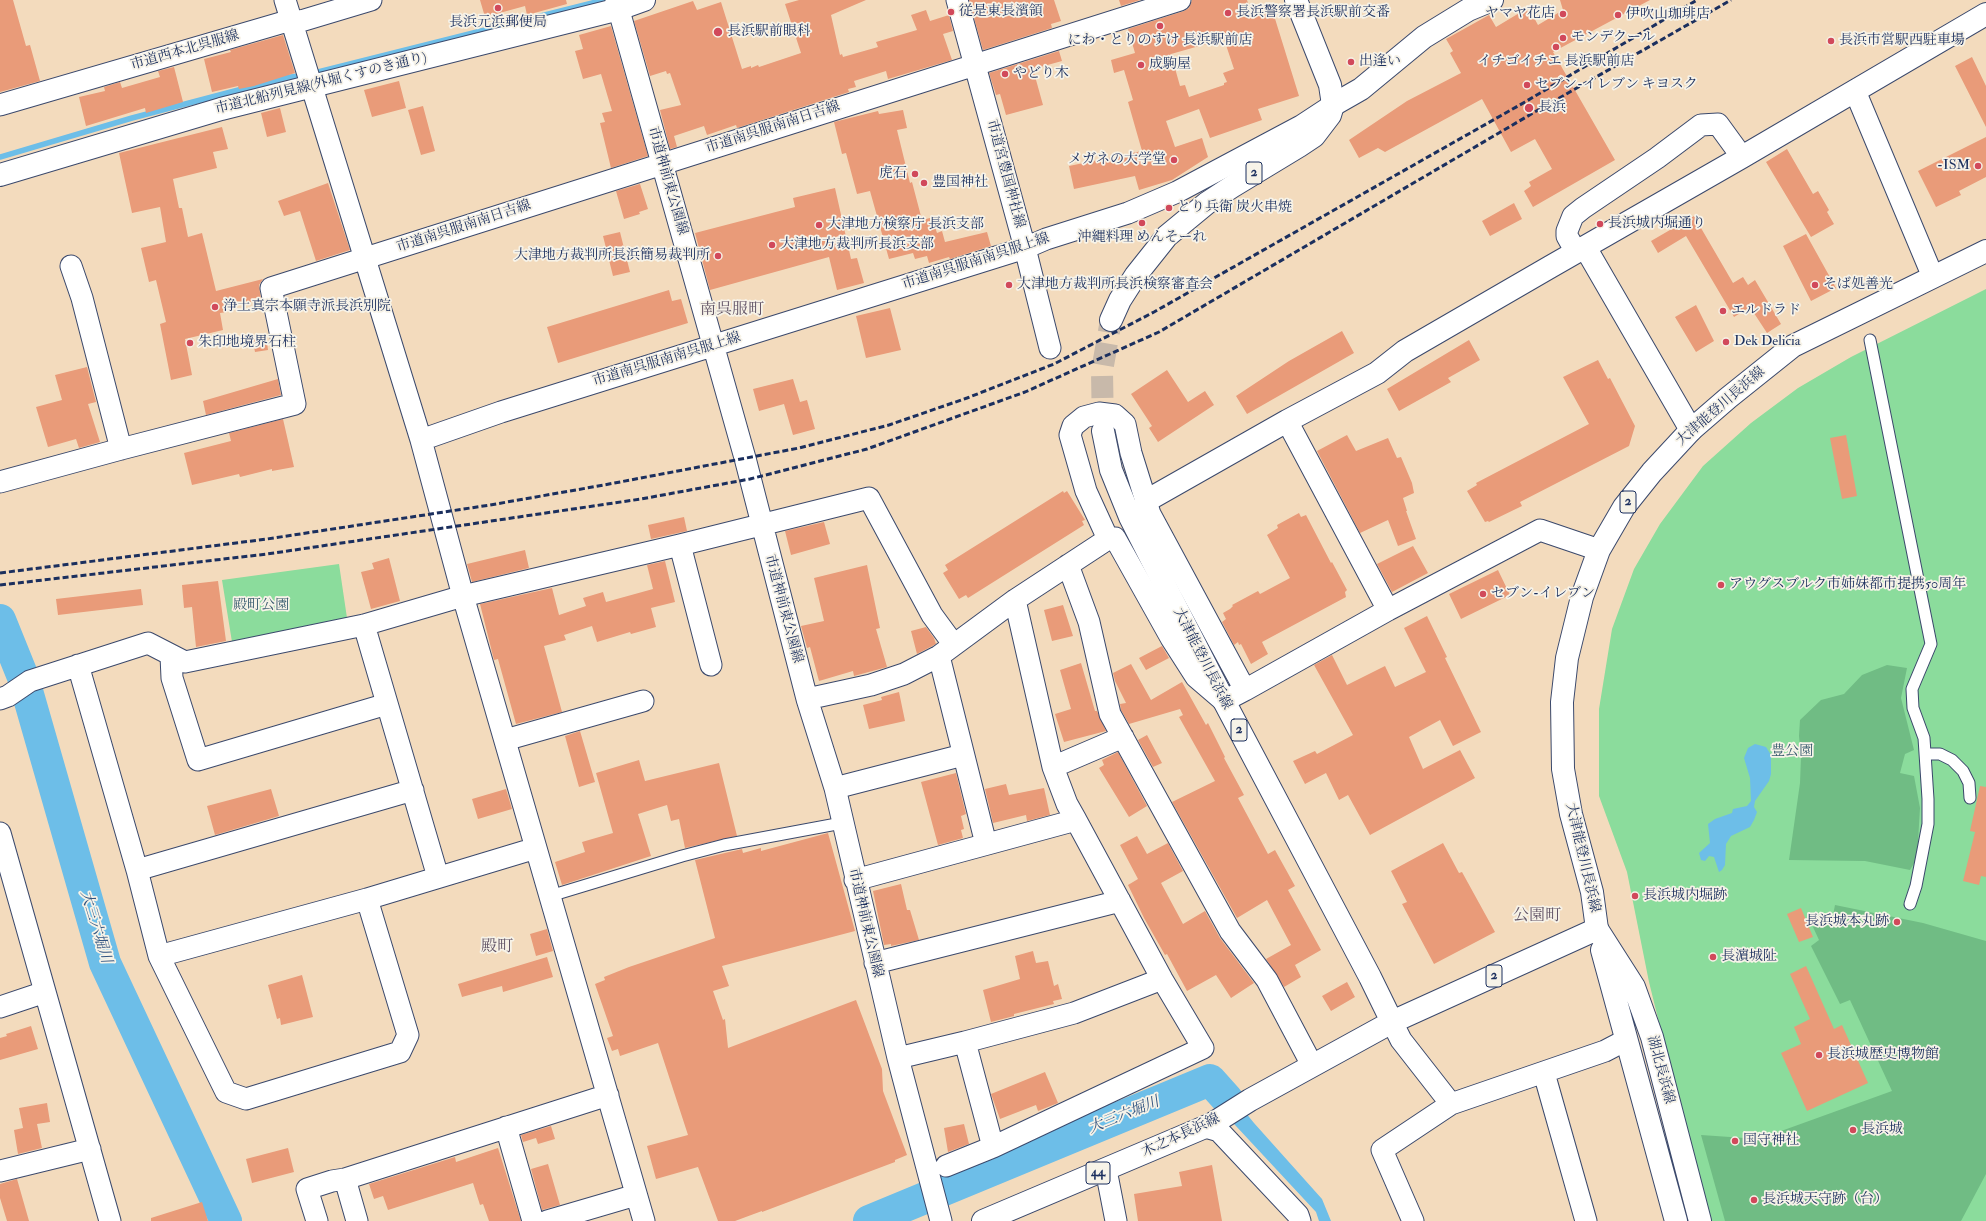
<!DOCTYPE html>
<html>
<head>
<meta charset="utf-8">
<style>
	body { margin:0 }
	canvas { display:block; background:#f3dbbd }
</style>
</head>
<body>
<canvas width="1986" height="1221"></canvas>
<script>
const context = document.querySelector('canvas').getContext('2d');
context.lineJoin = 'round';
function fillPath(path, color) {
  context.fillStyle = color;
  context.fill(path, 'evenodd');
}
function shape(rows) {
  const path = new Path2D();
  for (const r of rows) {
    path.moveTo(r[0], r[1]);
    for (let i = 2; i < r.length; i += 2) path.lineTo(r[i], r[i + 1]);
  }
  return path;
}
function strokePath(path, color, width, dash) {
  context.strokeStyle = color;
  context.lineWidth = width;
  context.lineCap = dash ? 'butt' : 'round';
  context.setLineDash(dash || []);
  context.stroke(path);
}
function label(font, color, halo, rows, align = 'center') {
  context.font = font + ' "IM FELL Double Pica","Noto Serif JP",serif';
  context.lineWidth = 3.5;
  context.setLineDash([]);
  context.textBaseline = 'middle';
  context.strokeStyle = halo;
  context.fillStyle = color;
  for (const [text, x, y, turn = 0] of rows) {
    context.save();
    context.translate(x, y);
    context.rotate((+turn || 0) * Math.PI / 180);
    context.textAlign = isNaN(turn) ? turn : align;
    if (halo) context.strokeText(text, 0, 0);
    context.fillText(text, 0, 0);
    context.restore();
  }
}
fillPath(shape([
	[1986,289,1986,1221,1708,1221,1649,982,1627,872,1599,796,1599,709,1612,629,1634,569,1660,524,1703,466,1751,423,1798,388,1851,357],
	[339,564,347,618,232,642,222,580]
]), '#8bdc9c');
fillPath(shape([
	[1887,665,1907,668,1901,698,1914,750,1905,754,1900,773,1914,776,1920,808,1917,858,1910,870,1865,861,1789,860,1800,783,1801,757,1799,736,1800,720,1821,700,1844,694,1862,675],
	[1835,905,1923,923,1986,941,1986,1174,1961,1221,1725,1221,1701,1135,1759,1139,1892,1091,1850,1000,1840,1004,1811,946,1819,940,1813,927,1833,915]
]), '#70bc84');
fillPath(shape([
	[1755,744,1766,747,1771,755,1771,774,1769,781,1755,801,1754,807,1757,812,1754,820,1750,827,1731,836,1726,844,1725,865,1722,870,1719,872,1714,857,1709,856,1705,861,1701,860,1699,853,1710,843,1708,824,1715,819,1732,813,1733,809,1747,806,1751,801,1750,778,1744,758,1748,748],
	[1209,1068,1254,1123,1322,1199,1331,1221,1319,1221,1316,1212,1209,1097,1199,1095,1187,1080]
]), '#6dbee8');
strokePath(shape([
	[318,72,604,0],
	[0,157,132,118,284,78,298,76]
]), '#6dbee8', 5.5);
strokePath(shape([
	[0,620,23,677,105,963,226,1221],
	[869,1221,1210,1080,1227,1099]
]), '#6dbee8', 32);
fillPath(shape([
	[0,0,13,0,26,46,30,45,40,81,0,92],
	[480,0,566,0,567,4,527,15,525,6,485,17],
	[799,0,866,0,831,15,840,55,842,54,843,57,878,47,876,42,917,30,911,15,926,10,930,21,949,15,953,31,943,34,952,60,888,79,886,71,854,81,856,87,848,89,849,92,737,128,736,125,707,135,704,126,674,136,677,147,670,149,660,110,681,105,670,73,667,74,666,71,650,76,634,21,693,1,697,10,721,2,742,69,751,66,751,68,758,65,759,67,801,53,785,4],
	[969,0,1054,0,1061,21,1051,24,1052,28,983,50],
	[1119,0,1140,0,1121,6],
	[1192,0,1247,0,1252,15,1272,9,1299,96,1258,109,1262,120,1210,138,1199,109,1166,121,1175,147,1202,138,1208,157,1172,180,1139,190,1135,176,1074,189,1069,166,1142,151,1128,102,1133,100,1124,70,1114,73,1111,60,1135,53,1128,29,1184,11,1189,8],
	[1224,39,1234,69,1223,73,1227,82,1224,83,1224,85,1189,97,1185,85,1180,86,1171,54],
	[1560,0,1650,0,1553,52,1615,160,1533,207,1524,191,1531,186,1529,182,1552,169,1535,139,1511,152,1482,99,1385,152,1378,148,1359,158,1349,140,1407,101,1461,73,1450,53,1453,51,1446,39,1489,15,1496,27,1526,9,1530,15,1532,14,1538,25,1563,10],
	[611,26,648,156,611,168,600,123,605,122,602,113,612,111,601,74,583,79,575,51,583,49,579,35],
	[283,35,295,73,254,86,239,89,238,86,212,92,204,59,231,52,230,50],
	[1059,51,1062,61,1033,69,1043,105,1006,115,1000,94,996,95,989,73],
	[1972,57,1986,86,1986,127,1955,66],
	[174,67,183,102,146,113,145,108,86,126,79,97,105,91,104,87,120,82,122,88,160,77,158,71],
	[399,81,406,108,372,117,364,90],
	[423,106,435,151,421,155,408,110],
	[280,108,286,132,267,137,261,113],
	[903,110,907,128,897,130,910,183,912,182,922,220,930,218,933,227,935,227,937,233,942,231,945,242,987,232,991,246,950,259,949,257,929,263,927,256,915,259,913,253,889,259,870,191,857,194,846,153,842,154,834,122,878,111,879,114],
	[222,127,228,149,213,152,217,168,173,179,179,208,182,208,188,237,202,233,216,291,263,279,259,285,261,300,226,307,227,312,220,313,223,330,185,339,192,375,171,380,160,324,166,322,156,280,149,282,141,248,166,242,160,207,132,213,119,153],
	[1986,137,1986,177,1959,191,1961,195,1936,207,1918,171],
	[1787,149,1813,194,1818,191,1829,210,1827,212,1834,224,1811,237,1766,162],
	[328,183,350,250,316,261,300,211,284,216,278,201],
	[640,184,648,209,639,212,640,214,624,219,616,191],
	[835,188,851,259,857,258,864,283,837,290,829,257,710,290,695,233,795,207,793,198],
	[1514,203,1522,219,1490,236,1482,221],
	[1694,216,1733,283,1743,277,1748,285,1755,280,1781,324,1767,333,1750,307,1734,317,1686,236,1658,253,1651,241],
	[620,232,630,272,613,276,603,236],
	[1806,234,1836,288,1811,301,1783,246],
	[669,290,672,301,681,299,688,323,558,363,547,327],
	[1696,305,1714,341,1696,352,1675,317],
	[890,308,901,350,866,358,856,316],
	[1342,331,1354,353,1247,414,1236,396,1289,361],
	[266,335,268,350,255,352,252,337],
	[1469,340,1480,360,1448,378,1451,382,1399,411,1387,389],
	[1598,360,1608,379,1610,378,1635,426,1629,446,1520,502,1522,506,1489,522,1488,521,1485,522,1467,491,1477,485,1476,483,1589,424,1563,377],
	[87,367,96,402,88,404,100,442,79,448,76,439,48,447,36,407,62,400,55,375],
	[1167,370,1188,402,1205,391,1214,405,1158,442,1149,428,1152,426,1131,394],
	[278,379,281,395,206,415,203,401],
	[793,379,800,402,807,400,815,429,793,435,784,404,759,411,753,389],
	[283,419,294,467,272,471,272,469,240,477,239,474,192,485,184,453,231,441,229,433],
	[1347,435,1356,451,1388,438,1397,458,1401,457,1412,483,1414,493,1403,498,1407,511,1406,511,1416,539,1398,546,1388,520,1360,533,1317,451],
	[1846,435,1857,496,1842,499,1830,438],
	[1063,491,1064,493,1067,491,1085,520,1082,521,1084,525,968,598,966,595,959,599,943,573,948,570,945,565],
	[1299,513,1301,517,1306,515,1331,563,1332,562,1347,590,1345,592,1346,597,1262,642,1268,654,1251,664,1241,644,1239,645,1238,642,1234,645,1222,622,1226,619,1223,613,1230,609,1233,606,1232,605,1258,591,1260,594,1290,578,1267,535,1278,528,1277,525],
	[684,517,687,531,651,539,648,525],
	[824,522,830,544,791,555,785,531],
	[1413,546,1428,573,1392,592,1377,564],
	[525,550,529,568,472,582,467,564],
	[389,558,400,601,371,609,361,572,374,569,372,563],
	[665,561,675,602,651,608,656,627,631,634,630,632,597,642,592,626,564,635,566,640,544,646,562,712,516,724,498,659,494,660,480,604,552,588,559,615,586,606,583,598,603,592,606,602,653,589,647,565],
	[867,565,880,628,876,629,887,667,854,676,853,671,819,681,810,647,807,648,801,626,824,621,814,578],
	[1498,570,1510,595,1461,619,1449,594],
	[218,581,226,641,196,647,192,607,184,608,182,585],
	[141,589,143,605,58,615,56,599],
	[1063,605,1073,636,1052,641,1044,610],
	[1427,616,1447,657,1445,658,1481,732,1453,746,1440,720,1409,737,1423,769,1460,750,1475,778,1370,835,1348,795,1339,800,1326,773,1305,784,1293,761,1315,751,1317,754,1353,735,1314,665,1332,655,1347,685,1385,666,1395,687,1426,672,1404,628],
	[926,627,934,638,936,644,917,654,911,631],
	[1162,646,1169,658,1146,670,1139,658],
	[1081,663,1095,711,1097,711,1106,731,1064,742,1055,714,1071,709,1060,670],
	[1131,664,1151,700,1182,682,1206,725,1208,723,1225,757,1224,758,1244,795,1238,798,1268,854,1275,850,1295,886,1288,890,1321,950,1295,965,1301,977,1284,987,1266,959,1291,945,1267,900,1237,918,1172,802,1215,781,1179,717,1183,715,1180,709,1129,724,1121,710,1120,704,1126,703,1115,681,1113,673],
	[899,692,905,721,869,729,863,705,882,700,881,697],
	[580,731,595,782,579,787,565,736],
	[1147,735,1162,763,1153,767,1138,740],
	[1118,752,1147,806,1129,817,1099,768,1104,765,1102,760],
	[639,760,645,781,719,763,737,836,685,848,679,819,671,821,667,805,638,814,651,856,562,885,555,862,585,852,582,842,613,833,596,773],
	[956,773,966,814,961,816,964,829,961,830,963,838,938,845,921,782],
	[1006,784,1009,795,1044,788,1050,815,1027,821,1026,815,993,823,985,789],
	[1980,786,1986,787,1986,877,1981,876,1979,885,1963,881,1975,832,1970,831],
	[271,789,279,816,215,835,207,806],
	[506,789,512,809,478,819,472,799],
	[828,833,855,931,722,966,729,986,713,991,723,1020,725,1019,728,1048,856,1000,882,1069,883,1091,907,1155,895,1160,895,1162,762,1212,762,1211,735,1221,718,1221,698,1167,656,1179,647,1146,688,1135,658,1043,620,1056,618,1049,612,1051,607,1038,613,1036,595,984,605,980,604,977,629,967,715,938,695,860,742,849,743,853,761,848,761,851],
	[1137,836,1147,854,1168,843,1183,871,1161,883,1183,924,1205,911,1220,938,1254,983,1231,998,1216,975,1187,991,1167,954,1165,955,1144,918,1128,885,1138,879,1120,845],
	[1443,843,1459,873,1462,872,1495,932,1434,964,1402,904,1407,902,1391,871],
	[901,884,907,910,910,910,919,940,891,946,891,944,884,945,873,891],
	[1801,908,1813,937,1799,942,1787,914],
	[547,929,553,951,536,956,530,934],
	[1033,951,1036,963,1048,961,1054,986,1058,984,1062,999,1053,1001,1054,1004,1014,1014,1014,1016,991,1022,983,990,1020,979,1015,956],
	[547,957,553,977,503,992,502,986,462,997,458,984],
	[1806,966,1834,1029,1842,1025,1868,1083,1807,1111,1781,1053,1801,1044,1794,1027,1810,1019,1790,974],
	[302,975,313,1017,281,1025,280,1018,277,1019,268,985],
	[1347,982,1355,997,1331,1011,1322,996],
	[31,1026,38,1049,0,1060,0,1038,7,1036,6,1034],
	[1045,1072,1058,1103,1038,1111,1036,1105,1000,1119,991,1094],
	[47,1103,50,1122,37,1124,42,1148,18,1154,14,1130,23,1128,19,1108],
	[964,1124,969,1144,948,1152,944,1128],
	[551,1126,555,1139,538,1144,536,1138,523,1142,521,1135],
	[288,1148,294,1172,252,1183,246,1159],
	[498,1148,521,1221,489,1221,483,1204,480,1205,473,1183,388,1210,383,1196,374,1199,369,1184,455,1157,456,1162],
	[548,1164,560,1205,542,1210,531,1169],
	[1212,1165,1222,1221,1138,1221,1134,1194,1182,1186,1179,1172],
	[17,1179,29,1221,7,1221,0,1198,0,1184],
	[202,1202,208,1221,151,1221,151,1218]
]), '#e99b79');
strokePath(shape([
	[1103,431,1102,371,1111,320]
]), '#c8b9aa', 22, [22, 11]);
const service = shape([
	[1870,340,1931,644,1912,689,1913,708,1924,738,1928,799,1928,824,1916,886,1910,904],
	[1926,754,1940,754,1952,760,1963,771,1969,783,1970,798],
	[550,896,682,856,724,845,842,823]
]);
const minor = shape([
	[285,0,421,440,463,596,644,1221],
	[616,0,745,458,807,699,835,788,898,1058,941,1221],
	[957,0,1025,248,1050,348],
	[1855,91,1933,277],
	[0,105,291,20,301,21,371,0],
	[1576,252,1567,236,1567,231,1573,216,1583,208,1657,158,1701,125,1718,124,1742,157],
	[71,266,82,298,121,449],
	[1287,421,1388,610],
	[421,440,501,412,1025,248,1046,239,1128,213,1177,192,1301,126,1333,105],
	[0,482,121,449,295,404,271,288,1180,0],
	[680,545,711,665],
	[1068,565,1089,622,1110,714,1230,931,1267,980,1312,1065],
	[1015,600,1053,767],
	[364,625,438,877],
	[171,656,172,678,198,760,387,704],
	[939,656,986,844],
	[78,665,137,870],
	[1245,690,1388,610,1540,530,1599,550],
	[0,699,8,696,30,681,148,643,185,662,364,625,463,596,680,545,869,498,932,615,954,645],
	[807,699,871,685,904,674,939,656,1015,600,1108,539,1086,491,1070,435,1073,426,1084,417,1099,413,1115,415,1125,424,1131,453,1150,514,1245,690,1224,701,1196,677,1171,638,1115,538,1108,539],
	[505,740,643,701],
	[835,788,963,755],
	[0,833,110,1221],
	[855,880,1076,820,1067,804,1053,767,1123,737],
	[367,899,408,1035,400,1052,246,1099,226,1092,159,956,137,870,413,790],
	[159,956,367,899,536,848],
	[875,963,1120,901],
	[0,1007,45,992],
	[1392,1022,1401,1040,1451,1104,1382,1150,1413,1221],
	[965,1042,993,1147,1203,1048,1162,979,1076,820],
	[898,1058,965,1042,1074,1013,1162,979],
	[1544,1073,1586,1221],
	[1451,1104,1605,1051,1626,1040],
	[506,1127,533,1221],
	[1205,1127,1219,1131,1298,1215,1300,1221],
	[946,1166,993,1147],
	[0,1171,90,1149],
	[1101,1171,1108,1180,1116,1221],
	[345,1179,357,1221],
	[317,1221,307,1189,332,1181,345,1179,608,1095],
	[547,1221,636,1195]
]);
const tertiary = shape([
	[1333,105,1361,89,1424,37,1468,10,1492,0],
	[0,175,221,109,619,9,644,0],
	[1585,247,1691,430],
	[1146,501,1287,421,1377,373,1405,351,1550,267,1742,157,1986,14]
]);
const secondary = shape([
	[1597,929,1634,987,1652,1037,1700,1221],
	[1602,950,1676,1221]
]);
const primary = shape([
	[1111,320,1120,300,1136,275,1167,236,1207,203,1233,186,1299,146,1314,136,1330,115,1333,105,1330,85,1296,0],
	[1103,431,1111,470,1130,517,1224,701,1370,977,1392,1022],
	[983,1221,1212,1124,1250,1100,1392,1022,1597,929,1592,892,1571,814,1563,769,1562,702,1567,658,1582,597,1599,550,1624,507,1652,472,1691,430,1728,398,1793,346,1986,251]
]);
strokePath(service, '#3b496c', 13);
strokePath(minor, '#3b496c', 23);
strokePath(tertiary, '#3b496c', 24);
strokePath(secondary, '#3b496c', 24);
strokePath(primary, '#3b496c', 24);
strokePath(service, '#fff', 11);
strokePath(minor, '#fff', 21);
strokePath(tertiary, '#fff', 22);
strokePath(secondary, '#fff', 22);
strokePath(primary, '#fff', 22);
strokePath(shape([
	[0,573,267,539,490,505,604,485,799,448,889,425,967,398,1054,364,1154,312,1525,102,1697,0],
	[0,585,267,554,641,499,750,479,867,449,1025,392,1159,332,1533,113,1731,0]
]), '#1b2f5e', 3, [6, 3]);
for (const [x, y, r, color] of [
	[498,8,4,"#d1495b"],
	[951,12,4,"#d1495b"],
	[1228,13,4,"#d1495b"],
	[1563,14,4,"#d1495b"],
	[1618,15,4,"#d1495b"],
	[1160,26,4,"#d1495b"],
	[718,32,5,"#d1495b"],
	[1563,38,4,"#d1495b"],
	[1831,41,4,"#d1495b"],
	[1556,47,4,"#d1495b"],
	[1351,62,4,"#d1495b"],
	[1141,65,4,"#d1495b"],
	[1005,74,4,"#d1495b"],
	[1527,85,4,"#d1495b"],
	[1529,108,5,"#d1495b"],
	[1174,160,4,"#d1495b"],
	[1978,166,4,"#d1495b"],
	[915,174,4,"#d1495b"],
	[924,183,4,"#d1495b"],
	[1169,208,4,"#d1495b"],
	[1142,223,4,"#d1495b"],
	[1600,224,4,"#d1495b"],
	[819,225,4,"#d1495b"],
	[772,245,4,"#d1495b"],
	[718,256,4,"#d1495b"],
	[1009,285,4,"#d1495b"],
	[1815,285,4,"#d1495b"],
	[215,307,4,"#d1495b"],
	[1723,311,4,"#d1495b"],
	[1726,342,4,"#d1495b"],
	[190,343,4,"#d1495b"],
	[1721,585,4,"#d1495b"],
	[1483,594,4,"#d1495b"],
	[1635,896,4,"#d1495b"],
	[1897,922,4,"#d1495b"],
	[1713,957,4,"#d1495b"],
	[1819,1055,4,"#d1495b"],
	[1853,1130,4,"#d1495b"],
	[1735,1141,4,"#d1495b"],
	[1754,1200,4,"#d1495b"]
]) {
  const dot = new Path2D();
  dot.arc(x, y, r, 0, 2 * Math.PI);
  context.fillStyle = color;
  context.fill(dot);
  strokePath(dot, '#f7f3e8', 1.5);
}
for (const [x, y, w] of [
	[1254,173,16],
	[1628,502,16],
	[1239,730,16],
	[1494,976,16],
	[1098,1173,24]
]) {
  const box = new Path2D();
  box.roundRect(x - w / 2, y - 11, w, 22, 3);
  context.fillStyle = '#f7f3e8';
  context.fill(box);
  strokePath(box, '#1b2f5e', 1);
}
label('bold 13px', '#1b2f5e', null, [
	["2",1254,173],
	["2",1628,502],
	["2",1239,730],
	["2",1494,976],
	["44",1098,1173]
]);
label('14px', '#1b2f5e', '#f7f3e8', [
	["従是東長濱領",959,12],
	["長浜警察署長浜駅前交番",1236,13],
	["ヤマヤ花店",1555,14,"right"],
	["伊吹山珈琲店",1626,15],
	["長浜元浜郵便局",498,23,"center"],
	["長浜駅前眼科",727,32],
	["モンデクール",1571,38],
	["にわ・とりのすけ 長浜駅前店",1160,41,"center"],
	["長浜市営駅西駐車場",1839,41],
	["出逢い",1359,62],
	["イチゴイチエ 長浜駅前店",1556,62,"center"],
	["成駒屋",1149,65],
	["やどり木",1013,74],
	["セブン-イレブン キヨスク",1535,85],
	["長浜",1538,108],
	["メガネの大学堂",1166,160,"right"],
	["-ISM",1970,166,"right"],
	["虎石",907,174,"right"],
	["豊国神社",932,183],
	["とり兵衛 炭火串焼",1177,208],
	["長浜城内堀通り",1608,224],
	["大津地方検察庁 長浜支部",827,225],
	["沖縄料理 めんそーれ",1142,238,"center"],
	["大津地方裁判所長浜支部",780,245],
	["大津地方裁判所長浜簡易裁判所",710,256,"right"],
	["大津地方裁判所長浜検察審査会",1017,285],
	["そば処善光",1823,285],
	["浄土真宗本願寺派長浜別院",223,307],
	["エルドラド",1731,311],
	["Dek Delicia",1734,342],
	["朱印地境界石柱",198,343],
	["アウグスブルク市姉妹都市提携50周年",1729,585],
	["セブン-イレブン",1491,594],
	["長浜城内堀跡",1643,896],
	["長浜城本丸跡",1889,922,"right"],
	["長濵城阯",1721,957],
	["長浜城歴史博物館",1827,1055],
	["長浜城",1861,1130],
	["国守神社",1743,1141],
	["長浜城天守跡（台）",1762,1200]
], 'left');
label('14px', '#1b2f5e', '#f7f3e8', [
	["市道西本北呉服線",185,51,-16],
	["市道北船列見線(外堀くすのき通り)",321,84,-14],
	["市道南呉服南南日吉線",773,128,-18],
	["市道宮豊国神社線",1005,174,75],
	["市道神前東公園線",667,181,74],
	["市道南呉服南南日吉線",464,227,-18],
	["市道南呉服南南呉服上線",976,262,-18],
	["市道南呉服南南呉服上線",667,360,-17],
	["大津能登川長浜線",1721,407,-41],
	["市道神前東公園線",783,609,75],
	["大津能登川長浜線",1202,659,63],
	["大津能登川長浜線",1582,858,77],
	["市道神前東公園線",865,923,77],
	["湖北長浜線",1660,1070,75],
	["木之本長浜線",1181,1136,-25]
]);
label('14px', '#375a6e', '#f7f3e8', [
	["殿町公園",261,606],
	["豊公園",1792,752]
]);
label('italic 15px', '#305380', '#f7f3e8', [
	["大三六堀川",95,927,73],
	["大三六堀川",1124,1116,-22]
]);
label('16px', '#635567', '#f7f3e8', [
	["南呉服町",732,311],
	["公園町",1537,917],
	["殿町",497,948]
]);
</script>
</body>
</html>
